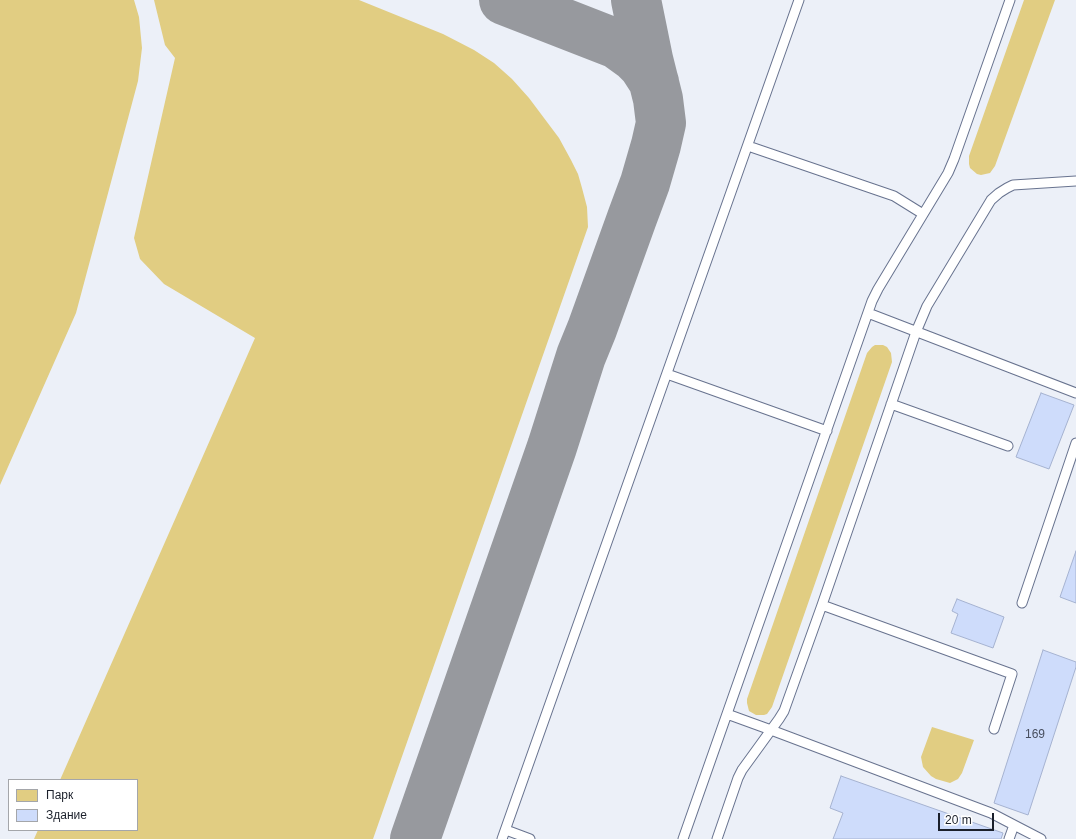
<!DOCTYPE html>
<html>
<head>
<meta charset="utf-8">
<style>
	body { margin:0 }
	#map { position:relative; width:1076px; height:839px; overflow:hidden; background:#fbfbfb; font-family:Helvetica,sans-serif }
	canvas { display:block }
	.legend { position:absolute; left:8px; top:779px; width:130px; height:52px; box-sizing:border-box; background:#fff; border:1px solid #a4a6aa; margin:0; padding:5px 7px; list-style:none; font-size:12px; color:#1b202b }
	.legend li { display:flex; align-items:center; gap:8px; height:20px }
	.legend b { width:20px; border:1px solid #a4a6aa }
	.scale { position:absolute; left:938px; top:813px; width:56px; height:18px; box-sizing:border-box; border:2px solid #1b202b; border-top:0; padding-left:5px; font-size:12px; line-height:14px; white-space:nowrap; color:#1b202b; -webkit-text-stroke:3px #fff; paint-order:stroke }
</style>
</head>
<body>
<div id="map">
<canvas width="1076" height="839"></canvas>
<ul class="legend">
<li><b style="height:11px;background:#e1cd82"></b>Парк</li>
<li><b style="height:11px;background:#cedcfb"></b>Здание</li>
</ul>
<div class="scale">20 m</div>
</div>
<script>
const context = document.querySelector('canvas').getContext('2d');
context.lineJoin = 'round';
function fillPath(path, color) {
  context.fillStyle = color;
  context.fill(path, 'evenodd');
}
function shape(rows) {
  const path = new Path2D();
  for (const r of rows) {
    path.moveTo(r[0], r[1]);
    for (let i = 2; i < r.length; i += 2) path.lineTo(r[i], r[i + 1]);
  }
  return path;
}
function strokePath(path, color, width, dash) {
  context.strokeStyle = color;
  context.lineWidth = width;
  context.lineCap = dash ? 'butt' : 'round';
  context.setLineDash(dash || []);
  context.stroke(path);
}
function label(font, color, halo, rows, align = 'center') {
  context.font = font + ' Helvetica,sans-serif';
  context.lineWidth = 4;
  context.setLineDash([]);
  context.textBaseline = 'middle';
  context.strokeStyle = halo;
  context.fillStyle = color;
  for (const [text, x, y, turn = 0] of rows) {
    context.save();
    context.translate(x, y);
    context.rotate((+turn || 0) * Math.PI / 180);
    context.textAlign = isNaN(turn) ? turn : align;
    if (halo) context.strokeText(text, 0, 0);
    context.fillText(text, 0, 0);
    context.restore();
  }
}
fillPath(shape([
	[0,0,1076,0,1076,839,0,839],
	[9,780,137,780,137,830,9,830]
]), '#ecf0f8');
fillPath(shape([
	[0,0,134,0,139,17,142,48,138,81,76,313,0,485],
	[154,0,359,0,443,34,474,50,494,63,512,79,529,98,559,138,571,160,578,174,582,188,587,207,588,227,373,839,34,839,38,830,137,830,137,780,60,780,255,338,164,284,140,259,134,238,175,58,165,45],
	[1024,0,1055,0,995,166,990,173,981,175,977,174,970,168,969,164,969,156],
	[875,345,883,345,887,347,891,353,892,362,772,707,767,714,764,715,756,715,749,711,747,703,747,699,867,353,872,347],
	[932,727,974,740,962,773,958,779,950,783,936,779,931,776,923,767,921,757]
]), '#e1cd82');
strokePath(shape([
	[504,0,617,44,635,57,643,65,654,82],
	[415,839,552,447,581,356,592,329,632,218,645,183,656,145,661,123,658,99,648,59,636,0]
]), '#97999e', 50);
const building = shape([
	[1041,393,1074,405,1049,469,1016,457,1041,393],
	[1076,551,1076,603,1060,597,1076,551],
	[957,599,1004,617,993,648,951,633,958,614,952,611,957,599],
	[1043,650,1076,662,1076,667,1028,815,994,803,1043,650],
	[841,776,1003,833,1001,839,833,839,843,813,830,808,841,776]
]);
fillPath(building, '#cedcfb');
strokePath(building, '#a6b3d1', 1);
const service = shape([
	[748,146,894,196,923,214],
	[868,313,1076,393],
	[667,374,827,431],
	[891,404,1008,446],
	[1022,603,1076,443],
	[822,605,1012,674,994,729],
	[727,714,771,730,991,813,1014,825],
	[506,830,530,839],
	[502,839,799,0],
	[683,839,872,301,878,289,948,173,954,159,1010,0],
	[717,839,738,778,742,770,779,719,784,711,822,605,916,332,927,306,991,200,999,193,1007,188,1013,185,1076,181],
	[1009,839,1014,825,1041,839]
]);
strokePath(service, '#68738f', 11);
strokePath(service, '#fff', 9);
label('12px', '#484f5f', null, [
	["169",1035,735]
]);
</script>
</body>
</html>
